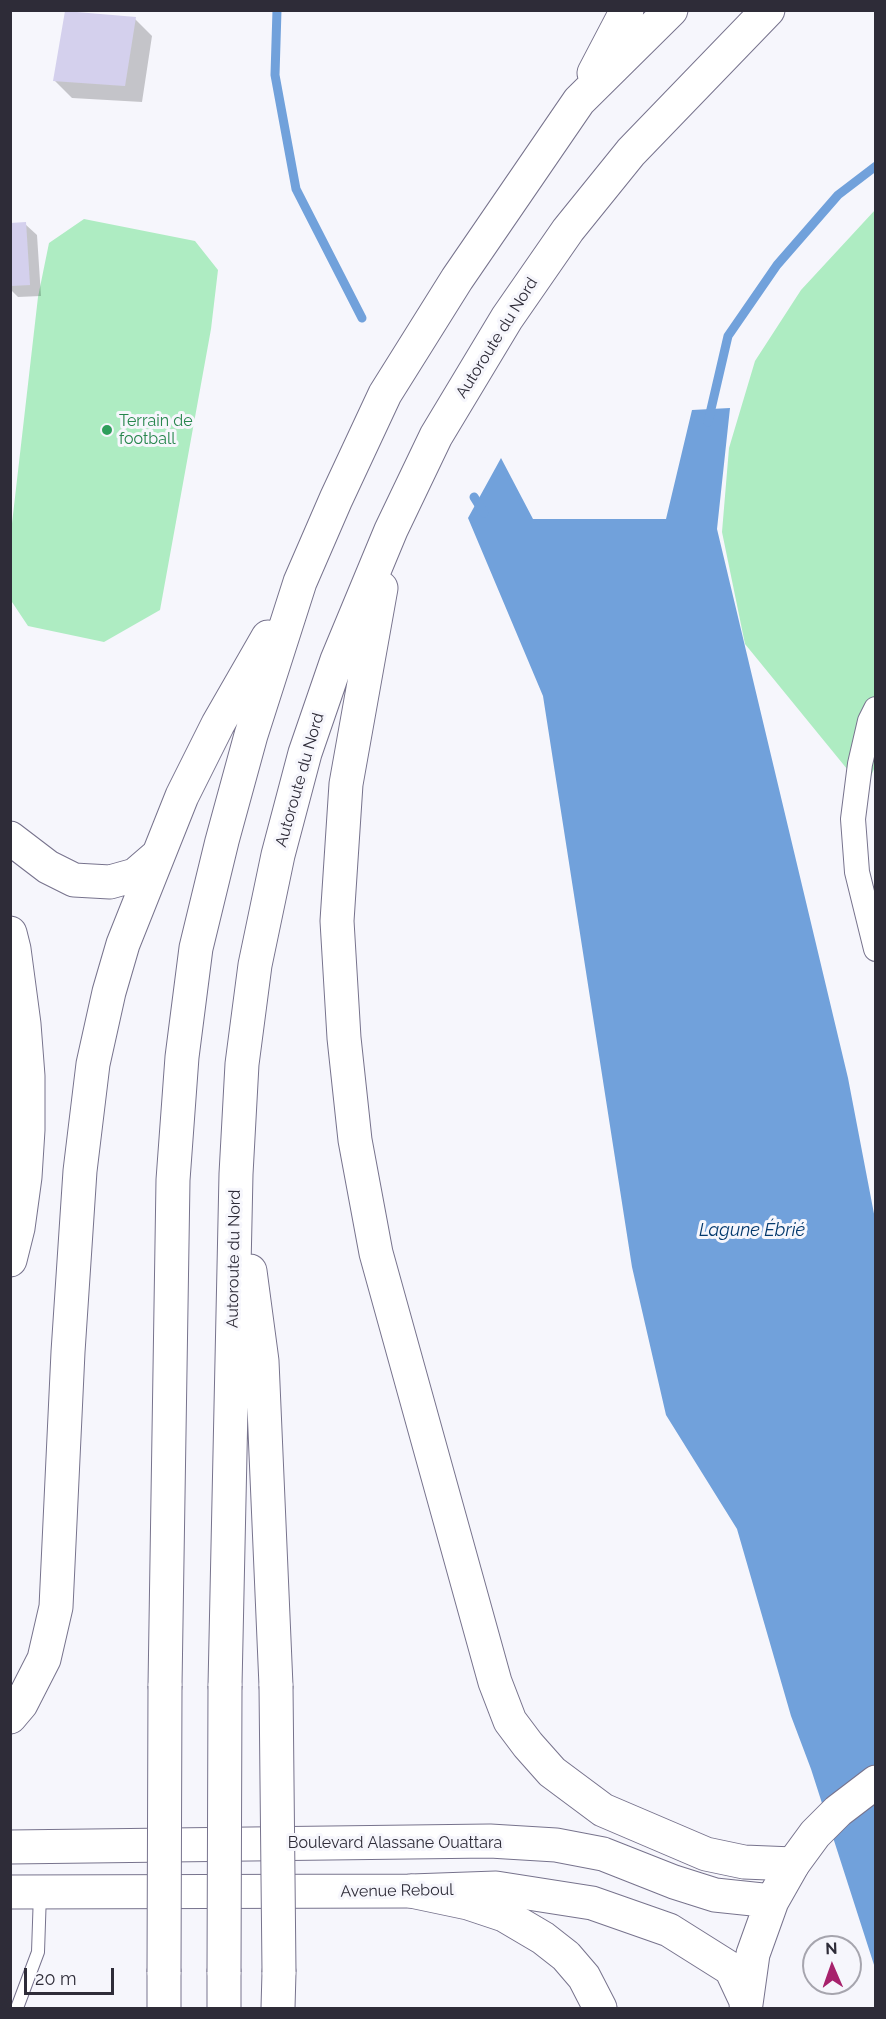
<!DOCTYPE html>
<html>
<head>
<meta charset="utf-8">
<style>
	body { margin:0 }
	#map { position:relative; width:886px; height:2019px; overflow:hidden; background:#f6f6fc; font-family:Raleway,sans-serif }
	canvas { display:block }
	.frame { position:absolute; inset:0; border:12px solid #2e2c38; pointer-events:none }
	.north { position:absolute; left:802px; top:1935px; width:60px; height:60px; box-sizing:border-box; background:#f6f6fc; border:2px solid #a6a5ae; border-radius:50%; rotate:358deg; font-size:16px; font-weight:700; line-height:24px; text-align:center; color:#2e2c38 }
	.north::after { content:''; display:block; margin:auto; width:21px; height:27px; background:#a7226c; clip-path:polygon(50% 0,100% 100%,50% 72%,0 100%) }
	.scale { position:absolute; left:24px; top:1968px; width:90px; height:27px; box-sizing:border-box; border:3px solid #2e2c38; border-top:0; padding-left:8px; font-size:18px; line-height:21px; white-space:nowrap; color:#2e2c38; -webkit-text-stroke:4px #f6f6fc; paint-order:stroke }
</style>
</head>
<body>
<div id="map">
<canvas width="886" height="2019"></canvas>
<div class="frame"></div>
<div class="north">N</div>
<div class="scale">20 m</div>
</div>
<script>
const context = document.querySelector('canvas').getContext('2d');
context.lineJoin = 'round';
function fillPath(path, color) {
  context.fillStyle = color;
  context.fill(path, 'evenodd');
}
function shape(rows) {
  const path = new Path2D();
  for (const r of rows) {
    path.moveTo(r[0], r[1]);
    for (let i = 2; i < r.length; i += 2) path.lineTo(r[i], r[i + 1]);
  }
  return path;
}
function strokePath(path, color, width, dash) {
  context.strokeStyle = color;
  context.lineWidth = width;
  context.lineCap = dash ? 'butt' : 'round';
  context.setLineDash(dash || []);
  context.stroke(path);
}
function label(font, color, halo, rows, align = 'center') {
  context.font = font + ' Raleway,sans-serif';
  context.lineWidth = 6;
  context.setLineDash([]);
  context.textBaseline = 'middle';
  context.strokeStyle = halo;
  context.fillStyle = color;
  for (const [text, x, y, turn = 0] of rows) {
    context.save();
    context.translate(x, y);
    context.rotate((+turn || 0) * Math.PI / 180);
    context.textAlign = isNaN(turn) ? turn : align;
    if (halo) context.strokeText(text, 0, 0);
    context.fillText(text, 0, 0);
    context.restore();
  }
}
fillPath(shape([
	[875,210,876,764,865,791,745,644,722,532,729,448,755,361,801,290],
	[84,219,195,241,218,270,211,329,160,610,104,642,28,626,10,599,11,532,38,297,49,243]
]), '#aeecc2');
fillPath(shape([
	[730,408,717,529,848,1078,875,1219,875,1968,811,1769,791,1716,737,1529,666,1415,632,1267,543,696,468,518,501,458,533,519,666,519,692,410]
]), '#71a1db');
fillPath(shape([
	[135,19,152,36,142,102,72,98,55,81],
	[25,224,37,235,41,296,18,297,10,289,10,225]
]), '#0003');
strokePath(shape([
	[277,10,275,75,296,189,362,318],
	[708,422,728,336,777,265,838,195,876,166],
	[474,497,484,513]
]), '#71a1db', 9);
fillPath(shape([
	[65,11,136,17,125,86,53,81],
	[26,222,30,285,10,286,10,223]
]), '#d4d0ed');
const service = shape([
	[17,2008,38,1952,40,1893]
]);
const minor = shape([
	[876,709,870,721,860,764,853,819,857,872,876,949]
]);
const secondary = shape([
	[10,1847,490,1841,556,1845,603,1854,674,1882,715,1895,772,1901],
	[10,1892,411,1891,496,1888,592,1903,669,1930,731,1969,746,2001],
	[746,2004,753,1954,772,1901,793,1864,815,1834,838,1811,876,1782]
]);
const trunk = shape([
	[10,933,14,949,24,1024,28,1076,28,1130,25,1177,18,1228,10,1260]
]);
const motorway = shape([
	[594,73,627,10],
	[381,588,346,784,337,921,344,1038,355,1140,376,1253,495,1682,510,1721,528,1745,552,1772,603,1810,706,1854,744,1862,793,1864],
	[10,838,48,867,74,880,110,882,135,875,157,856],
	[250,1271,262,1361,276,1686],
	[165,1686,173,1180,182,1057,196,948,222,841,251,735,300,582,336,499,385,394,457,279,579,101,671,10],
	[225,1686,236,1174,242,1064,255,965,278,855,305,753,337,660,391,530,436,436,507,318,568,230,631,152,768,10],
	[10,1717,21,1704,44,1659,56,1607,68,1352,80,1171,93,1064,109,992,123,944,182,796,218,724,268,637],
	[411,1891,468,1903,504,1915,543,1938,566,1956,584,1977,600,2008],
	[164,1972,164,2008],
	[224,2008,224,1972],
	[278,2008,279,1972]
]);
strokePath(service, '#77738d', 14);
strokePath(minor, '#77738d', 26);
strokePath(secondary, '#77738d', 35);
strokePath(trunk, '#77738d', 35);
strokePath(motorway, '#77738d', 35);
strokePath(service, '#fff', 12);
strokePath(minor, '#fff', 24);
strokePath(secondary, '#fff', 33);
strokePath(trunk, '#fff', 33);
strokePath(motorway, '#fff', 33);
const motorwayBridge = shape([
	[276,1686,279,1972],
	[164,1972,165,1686],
	[224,1972,225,1686]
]);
strokePath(motorwayBridge, '#77738d', 35, []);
strokePath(motorwayBridge, '#fff', 33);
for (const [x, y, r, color] of [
	[107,430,6,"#2e9e5b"]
]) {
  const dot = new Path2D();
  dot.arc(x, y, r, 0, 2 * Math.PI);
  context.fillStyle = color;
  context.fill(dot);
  strokePath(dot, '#f6f6fc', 2);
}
label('16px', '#2e2c38', '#f6f6fc', [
	["Autoroute du Nord",497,338,-58],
	["Autoroute du Nord",300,780,-74],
	["Autoroute du Nord",234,1259,-89],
	["Boulevard Alassane Ouattara",395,1843],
	["Avenue Reboul",397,1891,-1]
]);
label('16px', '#27864d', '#f6f6fc', [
	["Terrain de",119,421],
	["football",119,439]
], 'left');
label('italic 18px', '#04396d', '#f6f6fc', [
	["Lagune Ébrié",752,1231]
]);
</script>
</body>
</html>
